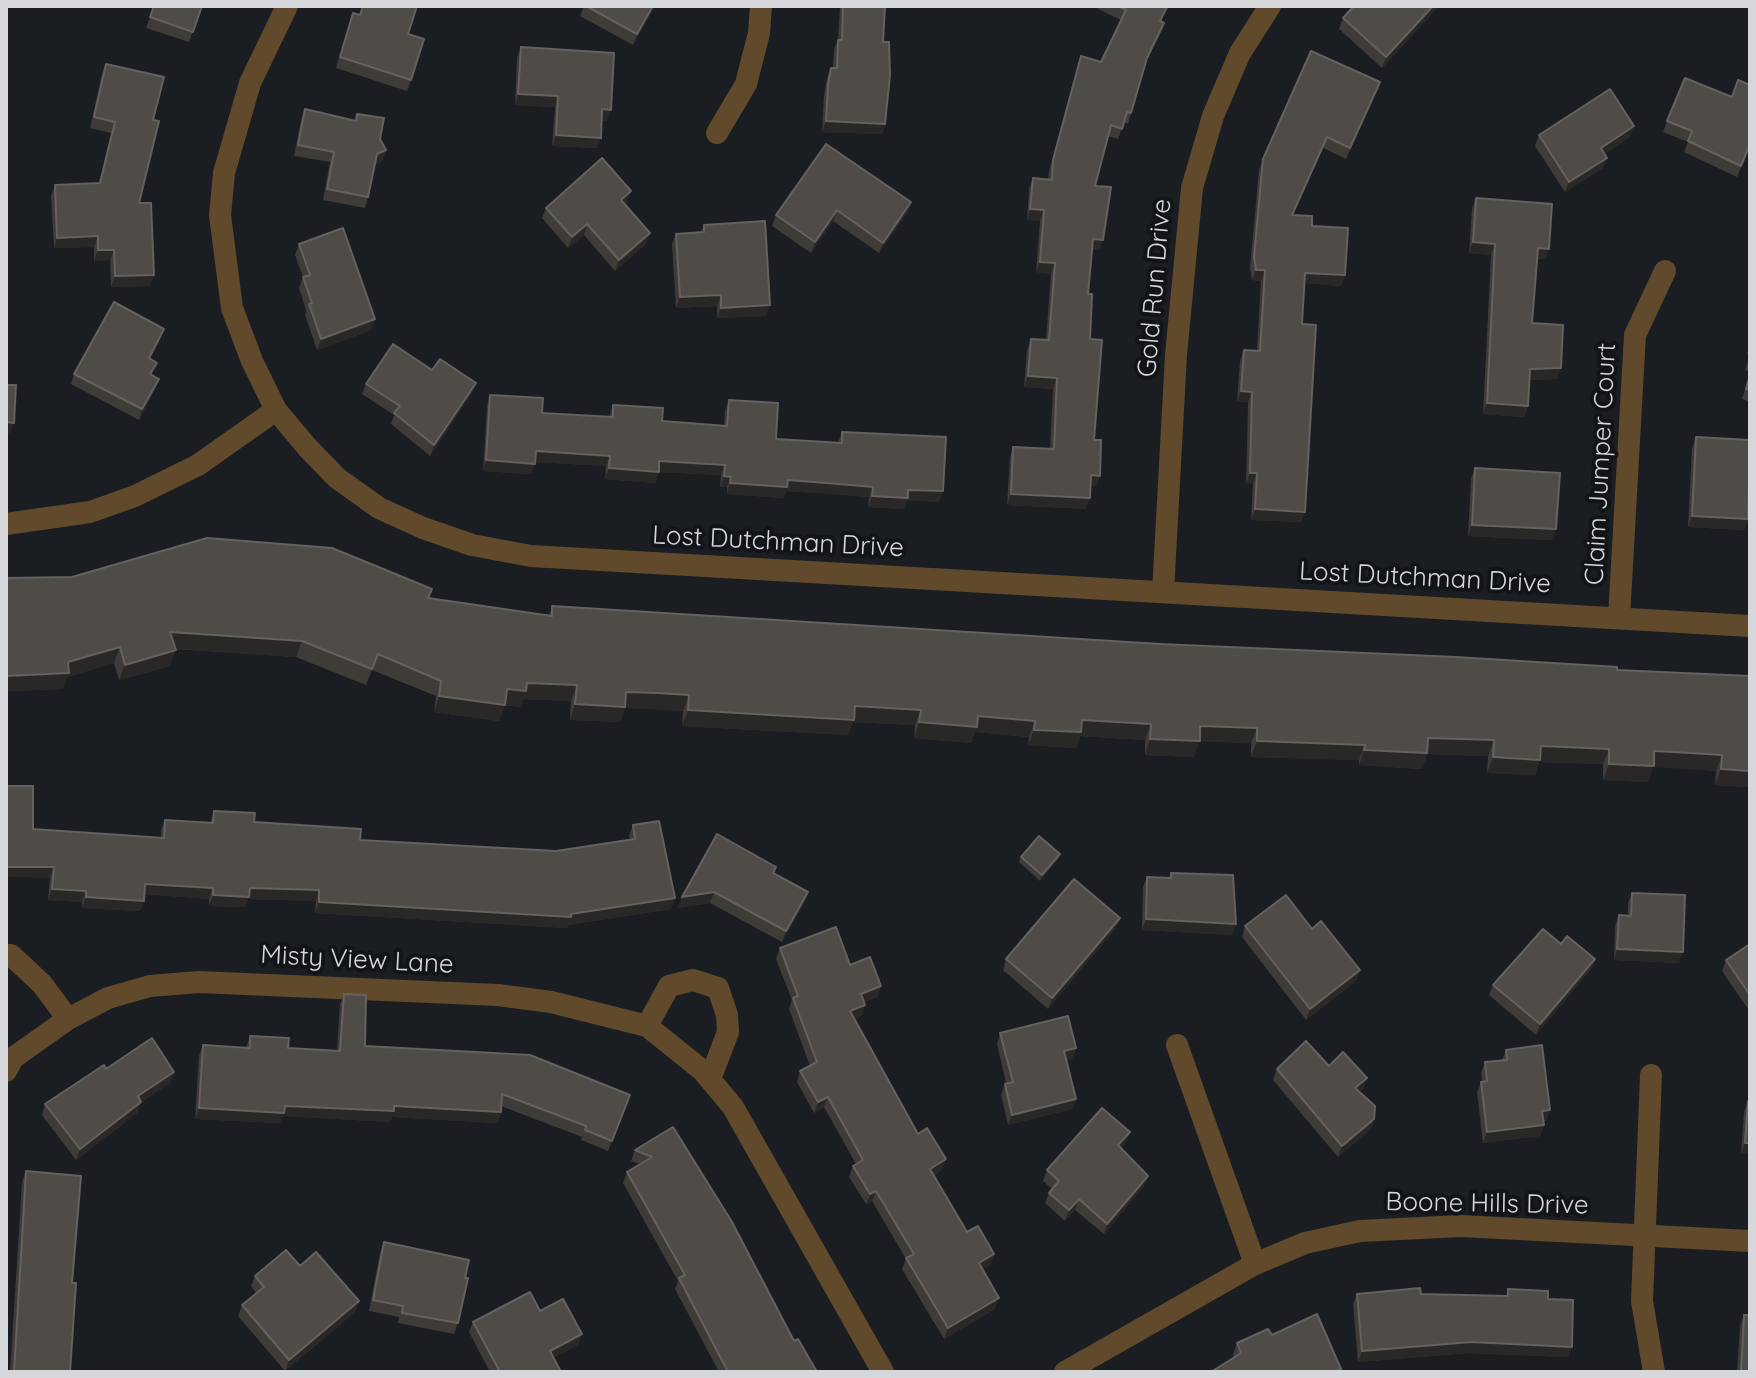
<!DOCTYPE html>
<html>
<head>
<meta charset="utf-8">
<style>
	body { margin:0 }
	#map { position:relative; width:1756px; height:1378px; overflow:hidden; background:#1a1d22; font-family:Quicksand,sans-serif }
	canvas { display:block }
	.frame { position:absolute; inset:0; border:8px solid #d5d7db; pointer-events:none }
</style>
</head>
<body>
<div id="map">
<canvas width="1756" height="1378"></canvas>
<div class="frame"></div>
</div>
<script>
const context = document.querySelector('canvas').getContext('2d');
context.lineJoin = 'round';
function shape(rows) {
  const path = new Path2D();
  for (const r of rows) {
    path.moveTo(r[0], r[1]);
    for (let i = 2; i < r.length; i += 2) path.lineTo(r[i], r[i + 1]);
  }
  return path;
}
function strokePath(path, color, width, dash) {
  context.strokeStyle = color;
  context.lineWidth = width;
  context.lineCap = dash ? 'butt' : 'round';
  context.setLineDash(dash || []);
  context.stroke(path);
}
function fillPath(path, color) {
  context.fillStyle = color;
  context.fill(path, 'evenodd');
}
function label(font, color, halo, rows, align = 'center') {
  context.font = font + ' Quicksand,sans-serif';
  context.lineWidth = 8;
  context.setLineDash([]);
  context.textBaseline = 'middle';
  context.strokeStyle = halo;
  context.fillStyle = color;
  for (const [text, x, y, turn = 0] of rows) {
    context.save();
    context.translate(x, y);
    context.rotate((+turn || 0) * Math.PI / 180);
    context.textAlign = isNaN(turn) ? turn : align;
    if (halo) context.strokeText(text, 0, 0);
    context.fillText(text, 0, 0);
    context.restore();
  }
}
strokePath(shape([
	[287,6,250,83,224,173,220,215,232,308,252,361,276,410,307,447,337,478,379,508,423,528,472,545,531,556,1750,626],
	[717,133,746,84,759,33,761,6],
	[6,524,90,512,135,496,198,465,276,410],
	[1163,592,1176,355,1192,188,1213,116,1240,53,1270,6],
	[1619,618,1635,335,1665,271],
	[6,955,11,955,42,984,68,1019],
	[647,1026,669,986,693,980,718,988,727,1015,728,1032,710,1079],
	[1177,1045,1255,1264],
	[6,1071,13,1058,68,1019,108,998,150,986,199,982,498,995,551,1002,647,1026,703,1071,733,1107,883,1372],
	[1651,1075,1642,1301,1654,1372]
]), '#604a2b', 22);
strokePath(shape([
	[1065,1372,1255,1264,1305,1243,1360,1231,1461,1226,1750,1241]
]), '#604a2b', 22);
fillPath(shape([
	[154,6,202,6,189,42,146,28],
	[584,6,653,6,650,14,633,45,580,16],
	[840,6,885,6,883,42,885,124,882,134,822,132,824,95,827,79,831,68,833,68,834,50,838,40],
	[1092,6,1165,6,1161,22,1164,23,1145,65,1128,124,1124,122,1118,139,1108,136,1095,186,1103,240,1099,250,1092,250,1088,294,1094,440,1100,476,1096,486,1091,486,1086,509,1007,505,1010,458,1013,447,1050,449,1053,389,1024,387,1027,350,1031,339,1046,340,1051,274,1036,272,1040,221,1027,220,1029,189,1033,178,1048,180,1049,171,1081,56,1101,62,1121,20],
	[1439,6,1382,68,1339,29,1343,18],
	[353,13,411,80,407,91,336,68],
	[521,47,607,121,601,120,597,148,552,146,555,107,515,105,517,58],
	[106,64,153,120,139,203,154,275,150,286,111,287,110,260,94,261,94,247,54,248,51,196,55,185,99,183,111,133,90,128,102,74],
	[1380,82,1346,159,1323,148,1293,215,1312,226,1345,275,1341,286,1304,283,1302,324,1305,512,1301,522,1251,520,1253,484,1246,484,1248,402,1237,402,1240,361,1244,350,1257,351,1261,281,1252,280,1250,268,1259,170,1263,159],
	[305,109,380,139,386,150,382,161,375,164,368,197,365,208,323,200,330,162,294,156,301,120],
	[1667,121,1750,145,1737,177,1684,152,1688,142,1663,132],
	[1539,135,1630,137,1604,154,1607,158,1603,168,1565,192,1535,146],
	[1476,198,1549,249,1545,259,1537,259,1532,323,1557,379,1529,380,1528,406,1524,417,1483,414,1491,255,1469,253,1472,209],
	[627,202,624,204,646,244,615,271,584,235,568,248,542,218,546,208],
	[911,202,907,213,879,253,833,221,811,253,772,226,776,215],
	[704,225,766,316,717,318,717,306,676,308,672,244,676,234,701,232],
	[299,244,375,319,371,330,317,350,305,315,306,310,299,288,303,277,295,255],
	[164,329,160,340,150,359,155,389,139,420,71,384,74,374],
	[1750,343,1750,355,1747,354],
	[1750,355,1750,372,1745,370],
	[432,370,476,383,472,393,430,456,391,424,394,415,362,394,366,384],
	[1750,373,1750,402,1742,399],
	[490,395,542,413,609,417,613,405,662,421,724,426,725,411,729,400,776,439,838,443,842,432,939,502,907,500,904,509,868,507,869,497,835,494,786,491,783,498,727,494,727,487,720,487,721,475,659,472,655,483,605,479,606,466,535,462,531,474,483,471,487,406],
	[1696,437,1748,519,1744,530,1688,527,1692,448],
	[1475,468,1552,540,1468,536,1471,478],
	[6,578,428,598,549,615,552,606,1160,644,1617,670,1750,676,1750,787,1715,785,1716,771,1685,768,1653,767,1648,782,1603,780,1603,764,1539,762,1535,775,1487,773,1488,756,1427,754,1422,769,1359,765,1359,760,1251,757,1251,743,1199,741,1194,757,1145,755,1145,740,1080,736,1076,748,1028,745,1029,737,975,732,971,743,914,738,915,725,853,722,848,735,682,726,683,711,652,709,625,708,620,722,570,720,571,701,523,699,520,707,505,705,499,721,434,712,436,696,372,670,366,685,296,657,175,649,170,666,119,680,114,663,67,677,63,689,6,691],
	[214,811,254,822,360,840,556,851,630,839,629,836,633,825,675,898,671,909,568,925,567,928,315,913,316,901,248,899,245,907,209,906,209,899,144,894,144,901,140,911,82,908,82,902,48,900,50,878,33,829,161,838,161,830,165,820,210,823],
	[1060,854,1058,859,1040,881,1019,862,1021,857],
	[1171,873,1236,924,1232,935,1142,930,1143,887,1147,877,1169,878],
	[773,874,808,892,804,903,782,942,710,903,678,908,682,897],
	[1632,893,1679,963,1614,960,1615,926,1619,915,1628,916,1628,903],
	[1245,926,1312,929,1360,970,1356,981,1306,1020,1242,937],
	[1116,928,1048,1009,1003,970,1006,959],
	[1561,944,1595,959,1591,969,1536,1035,1489,995,1493,985],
	[1750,944,1750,1012,1722,971,1726,960],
	[780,948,850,965,881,986,877,997,864,1002,865,1005,861,1016,855,1019,918,1134,946,1159,942,1170,934,1175,967,1232,994,1254,990,1265,982,1269,995,1309,944,1339,902,1269,906,1259,872,1201,866,1204,849,1177,853,1166,856,1164,824,1107,814,1113,797,1082,800,1071,810,1066,789,1009,792,1000,776,959],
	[344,994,365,1046,630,1095,608,1151,581,1140,582,1137,501,1106,501,1112,497,1123,392,1117,390,1122,283,1116,280,1123,195,1119,199,1056,203,1045,246,1048,250,1036,288,1048,337,1050,340,1004],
	[1000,1033,1076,1048,1072,1059,1067,1060,1076,1099,1072,1109,1008,1125,1001,1095,1005,1084,1006,1083,997,1044],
	[1506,1050,1550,1110,1546,1121,1543,1121,1544,1125,1540,1136,1483,1143,1477,1092,1482,1081,1481,1073,1485,1062,1502,1060],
	[1329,1066,1367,1078,1363,1088,1359,1092,1374,1119,1370,1130,1338,1157,1273,1080,1277,1069],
	[106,1069,174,1072,170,1083,141,1102,137,1113,76,1160,42,1115,45,1104],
	[1748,1101,1750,1154,1741,1154,1744,1112],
	[673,1127,794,1341,817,1372,719,1372,675,1289,678,1281,623,1183,627,1172,640,1164,631,1161,635,1150],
	[1130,1132,1126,1142,1121,1148,1144,1186,1104,1234,1075,1210,1065,1221,1045,1203,1049,1193,1052,1189,1043,1181,1047,1170],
	[26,1171,70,1372,10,1372,22,1182],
	[384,1242,458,1323,454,1334,398,1323,399,1317,369,1311,380,1253],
	[300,1266,359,1301,355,1312,285,1371,238,1316,242,1305,256,1293,251,1286,255,1276],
	[1508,1289,1548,1299,1572,1347,1568,1357,1467,1353,1358,1362,1353,1304,1357,1294,1421,1294,1506,1296],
	[540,1311,582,1334,578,1345,553,1358,561,1372,490,1372,469,1332,473,1322],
	[1744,1315,1750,1372,1737,1372,1740,1326],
	[1272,1335,1234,1357,1233,1354,1237,1343]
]), '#3f3b36');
fillPath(shape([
	[653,6,650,14,633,45,637,34],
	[1433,6,1439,6,1382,68,1386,57],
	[518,94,558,96,555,107,515,105],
	[602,109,611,110,607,121,598,120],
	[826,121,885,124,882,134,822,132],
	[1634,126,1630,137,1597,159,1601,148],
	[556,135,601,138,597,148,552,146],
	[386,150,382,161,373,164,377,154],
	[1607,158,1603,168,1565,192,1569,182],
	[631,191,627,202,617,211,621,200],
	[911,202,907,213,879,253,883,243],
	[1030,209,1044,210,1040,221,1027,220],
	[837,210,833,221,811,253,815,242],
	[587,224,584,235,568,248,572,237],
	[650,233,646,244,615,271,619,260],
	[98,236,94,247,54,248,57,238],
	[1093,239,1103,240,1099,250,1089,250],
	[1473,242,1495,244,1491,255,1469,253],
	[1538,248,1549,249,1545,259,1534,258],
	[98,250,114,250,110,260,94,261],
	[1040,262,1055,263,1051,274,1036,272],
	[1256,270,1265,270,1261,281,1252,280],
	[1305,273,1345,275,1341,286,1301,283],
	[154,275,150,286,111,287,115,276],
	[721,295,717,306,676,308,680,297],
	[770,305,766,316,717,318,721,308],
	[375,319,371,330,317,350,321,339],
	[164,329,160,340,145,369,149,358],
	[1561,368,1557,379,1526,380,1530,369],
	[1028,376,1057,378,1053,389,1024,387],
	[159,379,155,389,139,420,142,409],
	[476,383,472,393,430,456,434,445],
	[1241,391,1252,392,1248,402,1237,402],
	[1487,403,1528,406,1524,417,1483,414],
	[6,422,14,423,10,433,6,433],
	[536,451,610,456,606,466,532,462],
	[486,460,535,464,531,474,483,471],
	[659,461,725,465,721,475,655,472],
	[609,468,659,472,655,483,605,479],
	[1250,473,1257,473,1253,484,1246,484],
	[1091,475,1100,476,1096,486,1087,486],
	[724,476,731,477,727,487,720,487],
	[788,480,873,487,869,497,786,491,783,498,727,494,730,483],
	[908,490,943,491,939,502,907,500,904,509,868,507,872,496],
	[1011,494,1090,498,1086,509,1007,505],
	[1255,509,1305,512,1301,522,1251,520],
	[1692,516,1748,519,1744,530,1688,527],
	[1472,525,1556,529,1552,540,1468,536],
	[170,632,302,641,296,657,165,648],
	[120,647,114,663,67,677,63,689,6,691,6,676,68,662],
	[176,650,170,666,119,680,125,665],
	[527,683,577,685,571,701,523,699,520,707,501,704,507,689],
	[626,692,689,695,683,711,625,708,620,722,570,720,575,704],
	[439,696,505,705,499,721,434,712],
	[855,706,921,710,915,725,853,722,848,735,682,726,688,710],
	[978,716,1035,721,1029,737,975,732,971,743,914,738,919,722],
	[1082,720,1151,724,1145,740,1080,736,1076,748,1028,745,1034,730],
	[1200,726,1257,728,1251,743,1199,741,1194,757,1145,755,1150,739],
	[1428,738,1494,740,1488,756,1427,754,1422,769,1359,765,1364,750],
	[1257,741,1365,745,1359,760,1251,757],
	[1541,746,1609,749,1603,764,1539,762,1535,775,1487,773,1493,757],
	[1654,751,1691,753,1722,755,1716,771,1653,767,1648,782,1603,780,1609,764],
	[1721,769,1750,771,1750,787,1715,785],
	[1060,854,1058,859,1040,881,1042,875],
	[6,867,54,867,50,878,6,877],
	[145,884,213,888,209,899,141,894],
	[250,888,319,890,316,901,248,899,245,907,209,906,213,895],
	[52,889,86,891,82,902,48,900],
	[714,892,710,903,678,908,682,897],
	[808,892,804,903,782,942,786,931],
	[86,897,144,901,140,911,82,908],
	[675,898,671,909,568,925,567,928,315,913,319,902,571,914],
	[1120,918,1116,928,1048,1009,1052,998],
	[1146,919,1236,924,1232,935,1142,930],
	[1617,949,1683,952,1679,963,1614,960],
	[1595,959,1591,969,1536,1035,1540,1024],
	[1360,970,1356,981,1306,1020,1310,1009],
	[881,986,877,997,857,1004,861,994],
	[865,1005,861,1016,847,1022,850,1011],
	[1076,1048,1072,1059,1060,1062,1064,1051],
	[174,1072,170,1083,134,1107,138,1096],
	[1367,1078,1363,1088,1351,1098,1355,1088],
	[828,1097,824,1107,814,1113,818,1102],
	[1076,1099,1072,1109,1008,1125,1012,1115],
	[141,1102,137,1113,76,1160,80,1149],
	[285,1106,394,1106,501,1112,497,1123,392,1117,390,1122,283,1116,280,1123,195,1119,199,1108],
	[1550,1110,1546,1121,1538,1122,1542,1111],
	[1374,1119,1370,1130,1338,1157,1342,1146],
	[1544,1125,1540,1136,1483,1143,1487,1132],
	[1130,1132,1126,1142,1114,1156,1118,1145],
	[1745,1143,1750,1143,1750,1154,1741,1154],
	[946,1159,942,1170,926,1179,930,1169],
	[1148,1176,1144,1186,1104,1234,1107,1224],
	[876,1191,872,1201,866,1204,870,1194],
	[1079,1199,1075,1210,1065,1221,1069,1210],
	[994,1254,990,1265,975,1273,979,1263],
	[999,1298,995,1309,944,1339,948,1328],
	[359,1301,355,1312,285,1371,289,1360],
	[582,1334,578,1345,546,1362,550,1351],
	[1471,1342,1572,1347,1568,1357,1467,1353,1358,1362,1362,1351]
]), '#2a2827');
const building = shape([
	[154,6,202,6,193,32,150,17,154,6],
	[363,6,417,6,408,34,424,39,411,80,340,57,353,13,360,15,363,6],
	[586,6,653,6,637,34,586,6],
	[843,6,885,6,883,42,889,42,890,75,885,124,826,121,828,84,831,68,837,68,838,40,842,40,843,6],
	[1118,6,1165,6,1167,7,1160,21,1164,23,1147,58,1131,113,1127,112,1122,129,1111,125,1095,186,1111,187,1103,240,1093,239,1088,294,1092,294,1090,339,1102,340,1094,440,1101,440,1100,476,1091,475,1090,498,1011,494,1013,447,1054,449,1057,378,1028,376,1031,339,1049,340,1055,263,1040,262,1044,210,1030,209,1033,178,1052,180,1053,160,1081,56,1101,62,1126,10,1118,6],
	[1354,6,1433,6,1386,57,1343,18,1354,6],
	[521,47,614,53,611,110,602,109,601,138,556,135,558,96,518,94,521,47],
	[1311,51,1380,82,1350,148,1327,137,1292,215,1312,216,1312,226,1348,228,1345,275,1305,273,1302,324,1316,325,1305,512,1255,509,1257,473,1250,473,1252,392,1241,391,1244,350,1260,351,1265,270,1256,270,1254,257,1263,159,1311,51],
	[106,64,164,77,153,120,159,121,139,203,151,203,154,275,115,276,114,250,98,250,98,236,57,238,55,185,100,183,115,122,94,117,106,64],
	[1685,78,1732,97,1738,80,1750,85,1750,144,1741,166,1688,141,1692,131,1667,121,1685,78],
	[1610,89,1634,126,1601,148,1607,158,1569,182,1539,135,1610,89],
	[305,109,356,121,357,114,384,118,380,139,386,150,377,154,368,197,327,189,334,152,298,145,305,109],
	[826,144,911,202,883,243,837,210,815,242,776,215,826,144],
	[602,158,631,191,621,200,650,233,619,260,587,224,572,237,546,208,602,158],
	[1476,198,1552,204,1549,249,1538,248,1532,323,1563,325,1561,368,1530,369,1528,406,1487,403,1495,244,1473,242,1476,198],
	[765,221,770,305,721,308,721,295,680,297,676,234,704,232,704,225,765,221],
	[343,228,375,319,321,339,309,304,312,303,303,277,310,275,299,244,343,228],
	[114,302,164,329,149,358,157,363,150,374,159,379,142,409,74,374,114,302],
	[393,344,432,370,440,359,476,383,434,445,394,413,400,406,366,384,393,344],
	[1750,375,1750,390,1746,389,1750,375],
	[6,385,16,385,14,423,6,422,6,385],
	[490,395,543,398,542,413,613,417,613,405,663,408,662,421,727,426,729,400,778,403,776,439,842,443,842,432,946,437,943,491,908,490,908,498,872,496,873,487,839,484,788,480,787,487,730,483,731,477,724,476,725,465,659,461,659,472,609,468,610,456,536,451,535,464,486,460,490,395],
	[1696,437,1750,440,1748,519,1692,516,1696,437],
	[1475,468,1560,473,1556,529,1472,525,1475,468],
	[207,538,332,548,432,589,428,598,552,616,552,606,1160,644,1456,657,1617,667,1617,670,1750,676,1750,771,1721,769,1722,755,1691,753,1654,751,1654,766,1609,764,1609,749,1541,746,1540,760,1493,757,1494,740,1428,738,1427,753,1364,750,1365,745,1257,741,1257,728,1200,726,1200,741,1150,739,1151,724,1082,720,1081,732,1034,730,1035,721,978,716,977,727,919,722,921,710,855,706,854,720,688,710,689,695,658,693,626,692,625,707,575,704,577,685,527,683,526,691,507,689,505,705,439,696,441,681,378,654,372,669,302,641,170,632,176,650,125,665,120,647,68,662,69,673,6,676,6,578,72,577,207,538],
	[6,786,33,786,33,829,164,838,165,820,213,823,214,811,255,813,254,822,361,829,360,840,556,851,635,839,633,825,659,821,675,898,571,914,571,917,319,902,319,890,250,888,249,897,213,895,213,888,145,884,144,901,86,897,86,891,52,889,54,867,6,867,6,786],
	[717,834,776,867,773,873,808,892,786,931,714,892,682,897,717,834],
	[1039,836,1060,854,1042,875,1021,857,1039,836],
	[1171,873,1233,875,1236,924,1146,919,1147,877,1171,878,1171,873],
	[1074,879,1120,918,1052,998,1006,959,1074,879],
	[1632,893,1685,895,1683,952,1617,949,1619,915,1631,916,1632,893],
	[1286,895,1312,929,1321,921,1360,970,1310,1009,1245,926,1286,895],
	[836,927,850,965,870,957,881,986,861,994,865,1005,850,1011,918,1134,927,1128,946,1159,930,1169,967,1232,978,1226,994,1254,979,1263,999,1298,948,1328,906,1258,914,1254,876,1191,870,1194,853,1166,863,1160,828,1097,818,1102,800,1071,817,1062,793,998,798,996,780,948,836,927],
	[1543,929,1561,944,1567,936,1595,959,1540,1024,1493,985,1543,929],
	[1750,944,1750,995,1726,960,1750,944],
	[344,994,366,995,365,1046,530,1055,630,1095,612,1141,585,1130,586,1126,502,1094,501,1112,394,1106,394,1111,285,1106,284,1113,199,1108,203,1045,250,1048,250,1036,289,1038,288,1048,340,1051,344,994],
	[1068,1016,1076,1048,1064,1051,1076,1099,1012,1115,1005,1084,1013,1082,1000,1033,1068,1016],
	[152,1038,174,1072,138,1096,141,1102,80,1149,45,1104,104,1065,106,1069,152,1038],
	[1306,1041,1329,1066,1343,1052,1367,1078,1355,1088,1375,1106,1374,1119,1342,1146,1277,1069,1306,1041],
	[1542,1045,1550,1110,1542,1111,1544,1125,1487,1132,1481,1082,1487,1081,1485,1062,1507,1060,1506,1050,1542,1045],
	[1748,1101,1750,1102,1750,1143,1745,1143,1748,1101],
	[1102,1108,1130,1132,1118,1145,1148,1176,1107,1224,1079,1199,1069,1210,1049,1193,1059,1181,1047,1170,1102,1108],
	[673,1127,732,1222,794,1341,798,1339,817,1372,728,1372,679,1278,685,1275,627,1172,652,1157,635,1150,673,1127],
	[26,1171,81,1176,72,1283,76,1283,70,1372,14,1372,26,1171],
	[384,1242,469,1260,465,1278,468,1278,458,1323,402,1313,403,1306,373,1300,384,1242],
	[286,1250,300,1266,316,1252,359,1301,289,1360,242,1305,264,1287,255,1276,286,1250],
	[1420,1288,1421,1294,1508,1296,1508,1289,1548,1291,1548,1299,1573,1300,1572,1347,1471,1342,1362,1351,1357,1294,1420,1288],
	[530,1292,540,1311,563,1299,582,1334,550,1351,561,1372,500,1372,473,1322,530,1292],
	[1317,1314,1341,1369,1335,1372,1211,1372,1241,1353,1237,1343,1268,1329,1272,1335,1317,1314],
	[1744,1315,1750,1315,1750,1372,1741,1372,1744,1315]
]);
fillPath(building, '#4f4c48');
strokePath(building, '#64615f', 2);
label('26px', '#d5d7db', '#111419', [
	["Gold Run Drive",1155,288,-85],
	["Claim Jumper Court",1601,464,-87],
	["Lost Dutchman Drive",778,542,3],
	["Lost Dutchman Drive",1425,578,3],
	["Misty View Lane",357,960,3],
	["Boone Hills Drive",1487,1204,1]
]);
</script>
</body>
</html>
